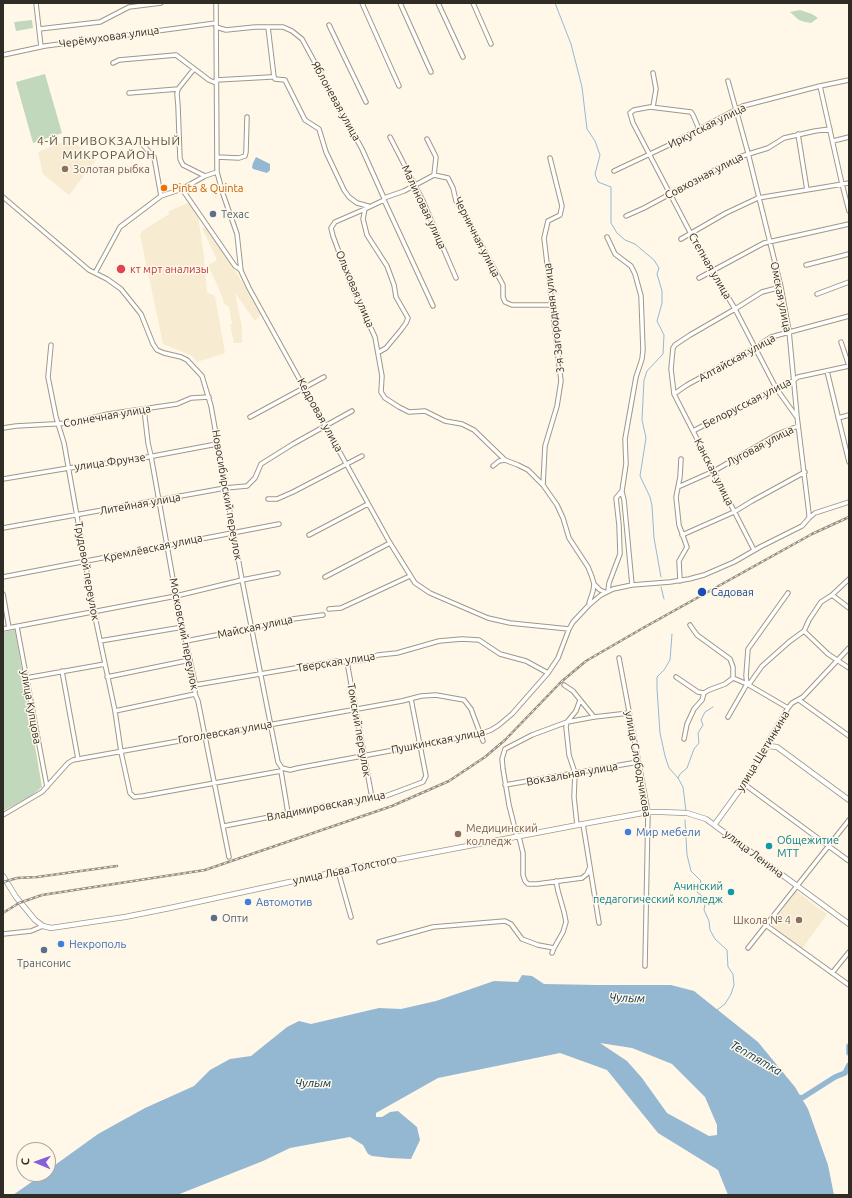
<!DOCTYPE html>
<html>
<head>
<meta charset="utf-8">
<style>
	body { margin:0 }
	#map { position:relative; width:852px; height:1198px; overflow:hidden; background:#fff8e9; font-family:Ubuntu,sans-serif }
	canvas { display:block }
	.frame { position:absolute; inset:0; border:4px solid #2f2c25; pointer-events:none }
	.north { position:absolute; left:16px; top:1142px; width:40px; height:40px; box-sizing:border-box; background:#fff8e9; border:1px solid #aca69b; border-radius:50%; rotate:272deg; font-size:11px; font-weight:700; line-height:16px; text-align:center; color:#2f2c25 }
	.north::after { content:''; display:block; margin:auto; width:14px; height:18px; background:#855fd9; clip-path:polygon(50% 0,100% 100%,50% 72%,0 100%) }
</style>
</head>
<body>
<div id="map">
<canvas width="852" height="1198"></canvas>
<div class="frame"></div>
<div class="north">С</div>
</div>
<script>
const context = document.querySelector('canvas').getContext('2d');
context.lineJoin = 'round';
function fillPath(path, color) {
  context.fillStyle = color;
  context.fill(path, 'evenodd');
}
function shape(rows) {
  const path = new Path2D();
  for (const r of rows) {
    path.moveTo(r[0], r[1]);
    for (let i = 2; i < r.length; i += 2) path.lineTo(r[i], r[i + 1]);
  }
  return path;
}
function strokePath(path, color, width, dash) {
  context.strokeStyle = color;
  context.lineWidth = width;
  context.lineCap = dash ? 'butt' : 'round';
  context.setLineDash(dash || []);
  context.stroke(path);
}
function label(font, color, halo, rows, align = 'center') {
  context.font = font + ' Ubuntu,sans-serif';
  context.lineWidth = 3;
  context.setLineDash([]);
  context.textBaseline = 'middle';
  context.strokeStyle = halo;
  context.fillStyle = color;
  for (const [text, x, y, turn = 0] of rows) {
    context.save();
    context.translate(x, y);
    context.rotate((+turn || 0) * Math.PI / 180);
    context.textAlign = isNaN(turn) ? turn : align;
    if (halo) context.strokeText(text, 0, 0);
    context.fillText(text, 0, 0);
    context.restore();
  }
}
fillPath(shape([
	[70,139,96,160,69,195,43,174,38,152],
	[190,202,198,216,204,256,207,292,215,296,225,353,197,362,192,356,163,344,140,235,142,231,169,214,169,211],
	[207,227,262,313,255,321,235,293,242,327,242,343,234,343,230,325,232,324,229,307,224,304,222,296,208,265,217,260,202,228],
	[796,891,827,914,802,949,771,925]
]), '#f7ecd1');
fillPath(shape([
	[800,10,812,14,818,18,811,23,805,22,799,20,790,12],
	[32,20,33,28,16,31,14,22],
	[45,74,62,133,33,143,16,82],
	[15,630,42,787,31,796,3,811,3,632]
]), '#c1d8bc');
fillPath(shape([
	[256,157,270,164,270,170,267,173,253,169,252,167,253,163],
	[522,975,532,976,544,984,598,985,671,985,694,991,758,1042,795,1087,808,1109,828,1165,834,1195,728,1195,718,1170,658,1133,607,1070,560,1053,438,1078,376,1113,376,1117,382,1117,390,1112,398,1111,417,1127,420,1140,411,1159,390,1158,372,1156,368,1154,363,1145,350,1137,290,1148,263,1161,177,1195,13,1195,43,1174,48,1174,48,1170,98,1134,145,1108,194,1086,210,1070,230,1059,251,1056,287,1027,299,1021,311,1024,379,1008,401,1009,436,1001,494,981,518,982],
	[600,1043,632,1048,672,1064,705,1097,717,1125,717,1135,709,1136,667,1113,642,1078,627,1061]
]), '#95b8d2');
strokePath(shape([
	[555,3,571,44,582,87,587,129,595,141,600,155,595,174,598,182,611,187,611,223,617,233,625,240,635,244,654,260,659,268,657,274,662,291,662,303,657,321,664,335,663,354,647,371,644,380,642,420,646,438,640,476,650,497,652,506,654,538,661,577],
	[661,587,664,599],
	[672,634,670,660,664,670,657,677,657,689,660,733,665,756,669,768,678,778,683,787,686,811],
	[678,778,680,774,687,768,694,749,699,743,698,733,703,725,701,720,705,712,713,707],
	[685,820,687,855,691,871,701,881,697,892,706,899,704,910,709,921,710,930,715,939,727,950,728,967,733,974,734,985,731,994,725,1004,717,1010]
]), '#95b8d2', 1);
strokePath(shape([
	[849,1046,849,1053],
	[796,1097,802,1098,835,1077,845,1073,849,1065]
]), '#95b8d2', 5.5);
const minor = shape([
	[36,3,41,47],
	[216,3,217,172,223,194,237,234,241,271,249,288,390,543,415,583,430,593,488,618,510,623,569,629],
	[362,3,399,86],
	[400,3,431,72],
	[438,3,463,57],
	[473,3,491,44],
	[329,25,366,102],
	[216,27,226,30,255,27,283,27,292,31,302,39,362,149,384,198],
	[268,27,274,77],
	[39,29,100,22,129,7,161,3],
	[3,55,45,46,216,23],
	[113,63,119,60,176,55,209,80,216,83],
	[194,69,178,89,177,94,178,106,180,159,183,165,205,176],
	[653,73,656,89,653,107],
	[216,80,271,77,274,77,275,79,285,80,305,120,319,129,326,152,344,190,349,197,357,203,368,206],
	[728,81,748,153,781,287,789,331,797,416,809,514,809,518],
	[820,86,842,184,849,211],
	[129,93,178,89],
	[699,129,693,115,691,112,650,107,634,110,630,113,633,123,645,146,691,234,735,309,776,388,796,416],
	[798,134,807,190],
	[390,137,423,201,456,278],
	[427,139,436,157,434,175,448,178,453,188,456,201,466,216,503,285,503,297,505,302,512,305,552,305],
	[833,141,849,137],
	[142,144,154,157,161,196],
	[217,157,239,158,245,156,246,152,247,117],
	[614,171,669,145,743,106,820,86,849,80],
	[434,175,404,191,384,198,384,200,365,209,335,222,331,228,333,236,353,290,375,337,382,376,381,392,385,398,399,407,409,412,425,411,445,421,462,424,474,430,505,460],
	[182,189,235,266,241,270],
	[3,197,89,270,107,279,121,289,141,314,153,344,157,350,164,353,181,357,187,360,202,376,211,406,242,580,278,762,282,768],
	[384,200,433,306],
	[365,209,363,219,367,235,387,266,394,285,396,297,408,318,406,323,401,330,386,348,379,352],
	[626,216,644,208,739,157,768,148,784,138,815,131,830,129],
	[607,237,615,254,631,266,635,274,641,296,643,350,642,359,636,377,625,439,626,464,622,491,616,498,619,525,620,554,609,583,608,591],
	[681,239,726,213,758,198,849,183],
	[806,265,849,254],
	[95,273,120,227,161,196,182,189,205,176,217,172],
	[699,278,764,243,849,224],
	[817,294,849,282],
	[841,342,849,366],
	[51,345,48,377,56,417,64,443,94,612,115,711,121,752,130,793,134,797,143,796,281,771],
	[827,371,849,462],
	[674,394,687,385,756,347,771,337,849,316],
	[144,409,148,443,151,456,176,596,195,683,195,694,198,701,229,857],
	[250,417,324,377],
	[838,418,849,415],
	[3,428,16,426,71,423,108,414,177,404,191,398,209,397],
	[693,431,776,388,788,384,798,377,849,366],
	[493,466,499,461,505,460,518,465,528,470,543,485,557,505,563,518,569,538,588,567,592,577,594,584,593,591,589,603],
	[3,479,69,468,132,460,217,444],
	[543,485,545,446,557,406,561,381,544,238,548,221,560,215,562,206,550,158],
	[678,487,714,471,778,434,798,426],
	[622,492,624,500,632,585],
	[268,499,277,499,293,492,362,456],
	[3,528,225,488,247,486,255,478,261,464,293,444,352,411],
	[309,535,368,504],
	[682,535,734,512,752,501,805,472],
	[754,550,674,394,671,369,673,348,675,345,690,335,735,309,762,292,781,287],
	[3,577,279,524],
	[325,577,390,543],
	[680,581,679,561,687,547,679,525,676,497,680,477,681,459],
	[594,584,600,590,605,592],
	[3,594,9,628],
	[832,595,849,608],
	[329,609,341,608,410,576],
	[690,625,697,635,730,659,733,667,733,678],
	[17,627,47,787],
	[3,629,176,596,242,580,278,573],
	[804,631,828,654,849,668],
	[100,641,183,627],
	[186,641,252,628,285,620,323,615],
	[619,658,648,812,645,966],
	[347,662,372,798],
	[62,671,78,759],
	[107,677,190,660],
	[676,677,698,692,704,693],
	[26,678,105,664],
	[733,678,747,684,788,708],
	[747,684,746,676,748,649,788,593],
	[195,685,337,661,345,662,364,660,378,655,397,653,439,641,462,639,479,640,500,654,526,661,548,673],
	[564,685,573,691,594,717],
	[799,700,849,736],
	[115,711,195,694],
	[728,717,747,684,750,683,762,666,789,642,804,631,809,620,821,602,832,595,849,579],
	[684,739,687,724,694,709,702,700,704,693,709,690,725,684,733,678],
	[768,746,769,740,788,708,792,703,803,697,849,648],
	[282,768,290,770,298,768,480,734,491,730,499,725,512,714,548,673,558,658,569,629,573,622,589,605,601,595,613,589,632,585,670,582,689,579,704,575,734,562,760,547,802,526,809,518,815,513,849,502],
	[281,771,288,813],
	[744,784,849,861],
	[505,785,638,762],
	[3,815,42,792,68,763,73,760,402,701,421,696,436,695,464,700,471,709,483,741],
	[583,824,599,923],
	[577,825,574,797,575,773,569,755,566,727,567,722,576,711,580,700],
	[224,826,331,805,383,797,423,782,426,776,411,699],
	[517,837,509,805,503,769,502,759,505,749,532,735,567,722,594,717,629,713],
	[519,837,523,853,523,875,525,881,528,884,537,884,582,878,587,874,589,869],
	[338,871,351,917],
	[767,926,849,985],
	[3,934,31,931,43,926],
	[379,942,433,927,505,921,511,924,522,939,538,945,554,948],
	[748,948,849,820],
	[552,953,554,948,563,932,566,922,564,912,558,891,556,881],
	[832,973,849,952]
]);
const major = shape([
	[715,824,744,784,768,746,777,747,849,800],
	[3,876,16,897,35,920,43,926,51,928,125,917,170,908,363,866,583,824,648,812,661,812,687,813,706,819,849,924]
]);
strokePath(minor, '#9f9886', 5.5);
strokePath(major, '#9f9886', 6);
strokePath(minor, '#fff', 3.5);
strokePath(major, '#fff', 4.5);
const rail = shape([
	[3,882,17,878,37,877,117,866],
	[3,913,19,903,42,895,205,870,392,806,449,781,485,757,505,740,561,682,586,661,643,628,812,534,849,517]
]);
strokePath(rail, '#959085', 2.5);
strokePath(rail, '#fff8e9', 1, [3]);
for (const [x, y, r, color] of [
	[65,169,4,"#8d6e63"],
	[164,188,4,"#e8710a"],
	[213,214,4,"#5c6f8a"],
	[121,269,5,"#e0444e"],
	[702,592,5,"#1a4fb4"],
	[628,832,4,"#3f7fe0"],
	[458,834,4,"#8d6e63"],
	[769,846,4,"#0f9aa8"],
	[731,892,4,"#0f9aa8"],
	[248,902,4,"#3f7fe0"],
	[214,918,4,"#5c6f8a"],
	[799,920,4,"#8d6e63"],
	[61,944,4,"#3f7fe0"],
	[44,950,4,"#5c6f8a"]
]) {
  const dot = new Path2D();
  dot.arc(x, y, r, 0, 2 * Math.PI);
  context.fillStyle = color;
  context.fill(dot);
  strokePath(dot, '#fff8e9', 1.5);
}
label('11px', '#2f2c25', '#fff8e9', [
	["Черёмуховая улица",109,37,-8],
	["Яблоневая улица",336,101,61],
	["Иркутская улица",707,126,-27],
	["Совхозная улица",704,176,-28],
	["Малиновая улица",424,207,65],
	["Черничная улица",477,237,63],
	["Степная улица",710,266,60],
	["Ольховая улица",355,289,67],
	["Омская улица",781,297,79],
	["3-я Загородняя улица",554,318,-97],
	["Алтайская улица",737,358,-29],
	["Белорусская улица",747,403,-27],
	["Кедровая улица",320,415,61],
	["Солнечная улица",107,416,-10],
	["Луговая улица",760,446,-28],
	["улица Фрунзе",110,462,-8],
	["Канская улица",714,472,63],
	["Новосибирский переулок",227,495,80],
	["Литейная улица",140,504,-10],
	["Кремлёвская улица",153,548,-12],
	["Трудовой переулок",87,571,80],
	["Майская улица",255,627,-12],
	["Московский переулок",184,634,79],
	["Тверская улица",336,662,-9],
	["улица Купцова",31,707,80],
	["Томский переулок",359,730,80],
	["Гоголевская улица",225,732,-10],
	["Пушкинская улица",438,741,-11],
	["улица Щетинкина",763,751,-59],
	["улица Слободчикова",638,764,80],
	["Вокзальная улица",572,774,-10],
	["Владимировская улица",326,806,-11],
	["улица Ленина",754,854,37],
	["улица Льва Толстого",345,870,-12]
]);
label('11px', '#785e54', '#fff8e9', [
	["Золотая рыбка",73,169],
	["Медицинский",466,828],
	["колледж",466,841],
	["Школа № 4",791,920,"right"]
], 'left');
label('11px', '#c56008', '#fff8e9', [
	["Pinta & Quinta",172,188]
], 'left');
label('11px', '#4e5e75', '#fff8e9', [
	["Техас",221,214],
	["Опти",222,918],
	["Трансонис",44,963,"center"]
], 'left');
label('11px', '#be3a42', '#fff8e9', [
	["кт мрт анализы",130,269]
], 'left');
label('11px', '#164399', '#fff8e9', [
	["Садовая",711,592]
], 'left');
label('11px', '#366cbe', '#fff8e9', [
	["Мир мебели",636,832],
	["Автомотив",256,902],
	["Некрополь",69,944]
], 'left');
label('11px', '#0d838f', '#fff8e9', [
	["Общежитие",777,840],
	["МТТ",777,853],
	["Ачинский",723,886,"right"],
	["педагогический колледж",723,899,"right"]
], 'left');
context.letterSpacing = '1px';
label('12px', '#575040', '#fff8e9', [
	["4-Й ПРИВОКЗАЛЬНЫЙ",109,141],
	["МИКРОРАЙОН",109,155]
]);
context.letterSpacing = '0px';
label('italic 12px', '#04324d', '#fff8e9', [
	["Чулым",627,998,2],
	["Тептятка",756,1058,30],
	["Чулым",313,1083]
]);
</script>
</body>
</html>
